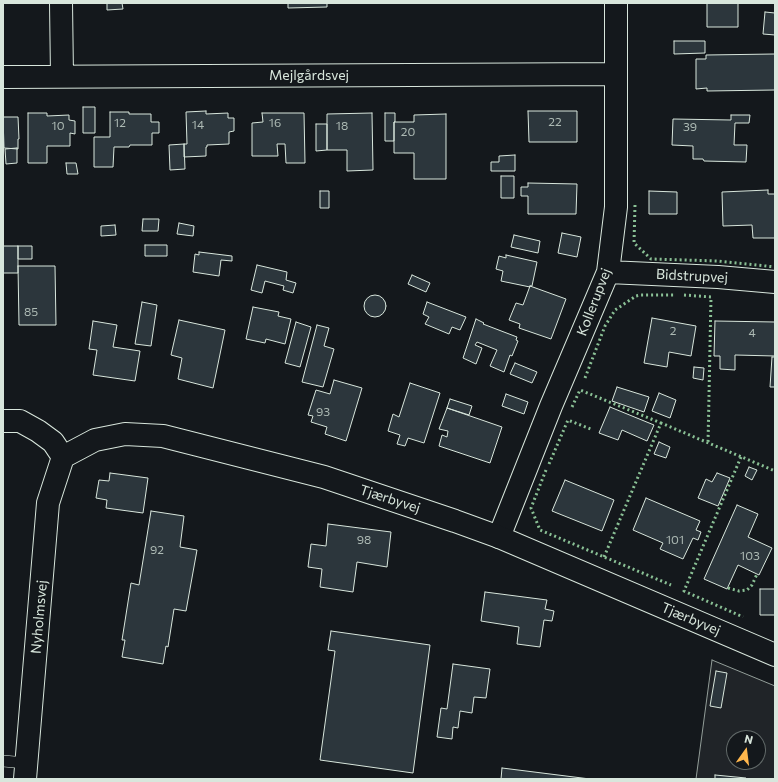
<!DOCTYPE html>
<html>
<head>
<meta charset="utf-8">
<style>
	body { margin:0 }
	#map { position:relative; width:778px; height:782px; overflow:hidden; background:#14181c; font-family:Commissioner,sans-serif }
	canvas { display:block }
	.frame { position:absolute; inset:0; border:4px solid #d8e6dc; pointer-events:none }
	.north { position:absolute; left:726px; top:730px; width:40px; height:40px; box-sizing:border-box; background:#14181c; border:1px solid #626a69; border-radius:50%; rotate:14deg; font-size:11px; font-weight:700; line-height:16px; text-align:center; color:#d8e6dc }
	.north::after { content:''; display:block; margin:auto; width:14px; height:18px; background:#ffb74d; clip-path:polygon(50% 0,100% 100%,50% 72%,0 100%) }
</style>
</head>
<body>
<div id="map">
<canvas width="778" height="782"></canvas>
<div class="frame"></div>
<div class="north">N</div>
</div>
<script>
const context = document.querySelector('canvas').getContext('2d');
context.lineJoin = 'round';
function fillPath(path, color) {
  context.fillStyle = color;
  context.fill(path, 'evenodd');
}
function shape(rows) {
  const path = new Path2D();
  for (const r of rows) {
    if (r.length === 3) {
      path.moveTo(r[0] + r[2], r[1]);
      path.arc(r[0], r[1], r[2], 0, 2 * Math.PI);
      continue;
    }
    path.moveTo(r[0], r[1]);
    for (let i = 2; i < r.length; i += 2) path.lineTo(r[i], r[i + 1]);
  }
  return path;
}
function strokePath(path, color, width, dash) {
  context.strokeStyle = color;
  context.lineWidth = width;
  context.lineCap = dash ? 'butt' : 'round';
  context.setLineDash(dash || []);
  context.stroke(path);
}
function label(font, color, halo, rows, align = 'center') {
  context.font = font + ' Commissioner,sans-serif';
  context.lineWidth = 3;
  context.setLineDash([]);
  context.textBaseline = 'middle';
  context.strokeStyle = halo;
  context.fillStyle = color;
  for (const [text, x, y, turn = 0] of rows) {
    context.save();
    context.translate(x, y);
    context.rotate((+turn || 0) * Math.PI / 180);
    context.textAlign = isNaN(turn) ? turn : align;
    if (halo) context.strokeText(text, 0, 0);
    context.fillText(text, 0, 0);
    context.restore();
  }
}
const green = shape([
	[712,660,775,686,775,779,696,779,712,660],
	[734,738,758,738,758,762,734,762,734,738]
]);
fillPath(green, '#202428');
strokePath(green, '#939e99', 1);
const building = shape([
	[107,3,122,3,123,9,107,10,107,3],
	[288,3,327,3,327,7,288,8,288,3],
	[707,3,738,3,738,27,707,27,707,3],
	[765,12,775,13,775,35,763,34,765,12],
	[674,41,705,41,705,53,674,54,674,41],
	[775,54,775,90,707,91,707,88,696,89,696,59,706,59,706,55,775,54],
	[83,107,95,107,95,133,83,133,83,107],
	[206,111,206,114,228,113,228,118,234,118,234,131,229,132,229,144,207,145,207,147,206,147,206,156,184,157,184,144,187,144,186,112,206,111],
	[528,111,577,111,577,142,529,142,528,111],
	[110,112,129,112,129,114,151,114,151,122,159,122,159,133,152,133,152,145,130,145,129,147,114,147,113,167,94,167,94,137,110,137,110,112],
	[28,113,47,113,47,116,69,115,69,120,75,121,75,134,70,133,70,146,47,146,47,163,28,163,28,113],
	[262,113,304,113,305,163,286,163,285,144,277,144,278,156,252,156,252,123,263,122,262,113],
	[372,113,373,170,347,171,347,150,327,150,327,114,372,113],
	[385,113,395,113,395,122,394,122,394,141,385,141,385,113],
	[446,114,446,179,414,179,414,153,394,153,394,122,414,122,414,115,446,114],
	[731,115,750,115,749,123,735,123,734,145,747,145,746,162,704,161,703,159,693,159,693,146,672,145,673,119,731,120,731,115],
	[3,117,18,117,19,139,18,139,18,149,4,148,3,117],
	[316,124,327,124,327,150,316,151,316,124],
	[184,144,185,169,170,170,169,145,184,144],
	[17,148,17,163,6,164,5,149,17,148],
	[515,155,515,171,491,171,491,162,499,162,499,156,515,155],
	[66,163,76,163,78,174,67,174,66,163],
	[501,176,514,176,514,198,501,198,501,176],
	[528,183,577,184,576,214,528,214,528,196,521,196,521,187,528,187,528,183],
	[768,190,768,194,775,194,775,238,753,238,752,225,723,226,722,192,768,190],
	[320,191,329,191,329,208,320,208,320,191],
	[649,191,677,192,677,214,649,214,649,191],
	[143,219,159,219,158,231,142,231,143,219],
	[179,223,194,226,193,236,177,234,179,223],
	[115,225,116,235,101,236,101,226,115,225],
	[562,233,581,237,577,257,558,253,562,233],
	[514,235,540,241,538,253,511,247,514,235],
	[145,245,167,245,167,256,145,256,145,245],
	[3,246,18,246,18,273,3,273,3,246],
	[18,246,32,246,32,259,18,259,18,246],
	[199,252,232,256,232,261,221,260,219,276,193,272,195,254,199,255,199,252],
	[506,255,537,262,532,286,530,286,530,287,501,281,503,271,496,269,499,256,506,258,506,255],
	[257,265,287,272,286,280,296,283,293,293,283,290,284,286,265,281,262,293,251,290,257,265],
	[18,266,55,266,56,325,19,325,18,266],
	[412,275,430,283,426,292,408,284,412,275],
	[530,286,566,299,551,339,519,328,520,324,509,320,516,303,523,305,530,286],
	[375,306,11],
	[142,302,157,305,151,346,135,344,142,302],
	[427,302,466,317,460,330,452,327,449,334,425,324,429,317,423,314,427,302],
	[253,307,279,312,278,316,291,319,285,344,266,339,265,343,246,339,253,307],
	[652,318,696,326,691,356,669,352,667,367,644,363,652,318],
	[476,319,484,323,483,324,517,337,516,340,518,341,512,356,510,355,504,372,490,366,497,350,477,342,475,345,482,348,476,364,463,358,476,319],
	[179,320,225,330,213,388,178,379,182,358,171,355,179,320],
	[93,321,117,325,113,347,140,351,135,381,93,375,97,350,89,349,93,321],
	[715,321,775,322,775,356,735,355,735,370,720,369,720,356,714,356,715,321],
	[296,322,311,327,300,367,285,363,296,322],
	[317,325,329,328,324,346,334,349,323,387,302,382,317,325],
	[772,357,775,357,775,387,770,387,772,357],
	[515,363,537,372,532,383,510,374,515,363],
	[694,367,704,368,703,380,693,378,694,367],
	[334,380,362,388,346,441,325,434,327,427,311,422,313,416,308,415,316,390,330,394,334,380],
	[410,383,440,393,424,443,408,438,405,446,397,444,400,435,388,431,393,414,399,417,410,383],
	[617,387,649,397,644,412,612,401,617,387],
	[659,393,676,400,670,418,652,411,659,393],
	[506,394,528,402,524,414,502,406,506,394],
	[450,399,472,406,469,415,447,408,450,399],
	[610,407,654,425,647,441,622,430,618,440,599,433,610,407],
	[447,408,502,427,490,463,439,446,442,435,447,437,448,431,439,429,447,408],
	[659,442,670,447,666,458,654,454,659,442],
	[749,467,757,470,752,480,745,476,749,467],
	[110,473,148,478,143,513,106,508,107,500,96,498,99,480,109,481,110,473],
	[717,473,730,478,718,506,698,498,706,479,712,482,717,473],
	[565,480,614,500,602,531,552,511,565,480],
	[646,498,700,521,696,530,701,532,698,540,693,538,683,559,660,549,663,543,633,530,646,498],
	[737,505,758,514,748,537,772,548,759,575,738,565,727,589,704,579,737,505],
	[151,511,184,516,180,547,197,550,186,611,174,609,168,647,166,646,163,664,122,657,125,640,122,640,131,583,139,585,151,511],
	[328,524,391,532,387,567,357,562,353,592,320,587,322,569,308,567,311,544,326,546,328,524],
	[760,589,775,589,775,615,760,615,760,589],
	[485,592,547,600,545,609,554,611,552,621,544,620,540,647,517,644,519,627,481,621,485,592],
	[331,631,430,645,413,773,320,760,335,651,328,650,331,631],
	[453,664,490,669,486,698,474,697,472,713,460,711,458,728,453,727,452,739,437,737,441,708,447,709,453,664],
	[716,671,727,673,721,708,710,706,716,671],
	[502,768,590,779,501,779,502,768],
	[715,775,746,778,746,779,715,779,715,775]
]);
fillPath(building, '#2c363c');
strokePath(building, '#d8e6dc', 1);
const service = shape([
	[3,761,26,763]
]);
const minor = shape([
	[61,3,62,76],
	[3,77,615,74],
	[608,272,718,277,775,282],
	[499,537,551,406,608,272,616,207,616,3]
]);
const tertiary = shape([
	[3,421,20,421,38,431,53,442,63,457],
	[63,457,95,440,125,434,163,436,324,477,455,521,499,537,775,655],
	[25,779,48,503,63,457]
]);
strokePath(service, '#d8e6dc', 12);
strokePath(minor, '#d8e6dc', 24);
strokePath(tertiary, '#d8e6dc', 24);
strokePath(service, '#14181c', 11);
strokePath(minor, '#14181c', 22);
strokePath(tertiary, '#14181c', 22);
strokePath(shape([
	[635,205,634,243,651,259,718,261,775,267],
	[684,295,711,297,708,444],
	[585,378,605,326,615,310,636,296,641,295,676,295],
	[572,407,580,390,661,423],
	[741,457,684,591,743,617],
	[549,464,568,420,593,430],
	[546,470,531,508,540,530,671,585],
	[604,557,661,423,775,471],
	[728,588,739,591,747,590,752,585,757,574]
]), '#8ac095', 3, [2, 3]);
label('12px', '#adbab4', null, [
	["22",555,122],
	["12",120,123],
	["16",275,123],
	["14",198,125],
	["10",58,126],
	["18",342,126],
	["39",690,127],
	["20",408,132],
	["85",31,312],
	["2",673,331],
	["4",752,333],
	["93",323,412],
	["98",364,540],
	["101",675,540],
	["92",157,550],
	["103",750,556]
]);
label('14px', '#d8e6dc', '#14181c', [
	["Mejlgårdsvej",309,75],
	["Bidstrupvej",692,276,3],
	["Kollerupvej",594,302,-69],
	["Tjærbyvej",390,499,18],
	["Nyholmsvej",39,617,-85],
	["Tjærbyvej",691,619,23]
]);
</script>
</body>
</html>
